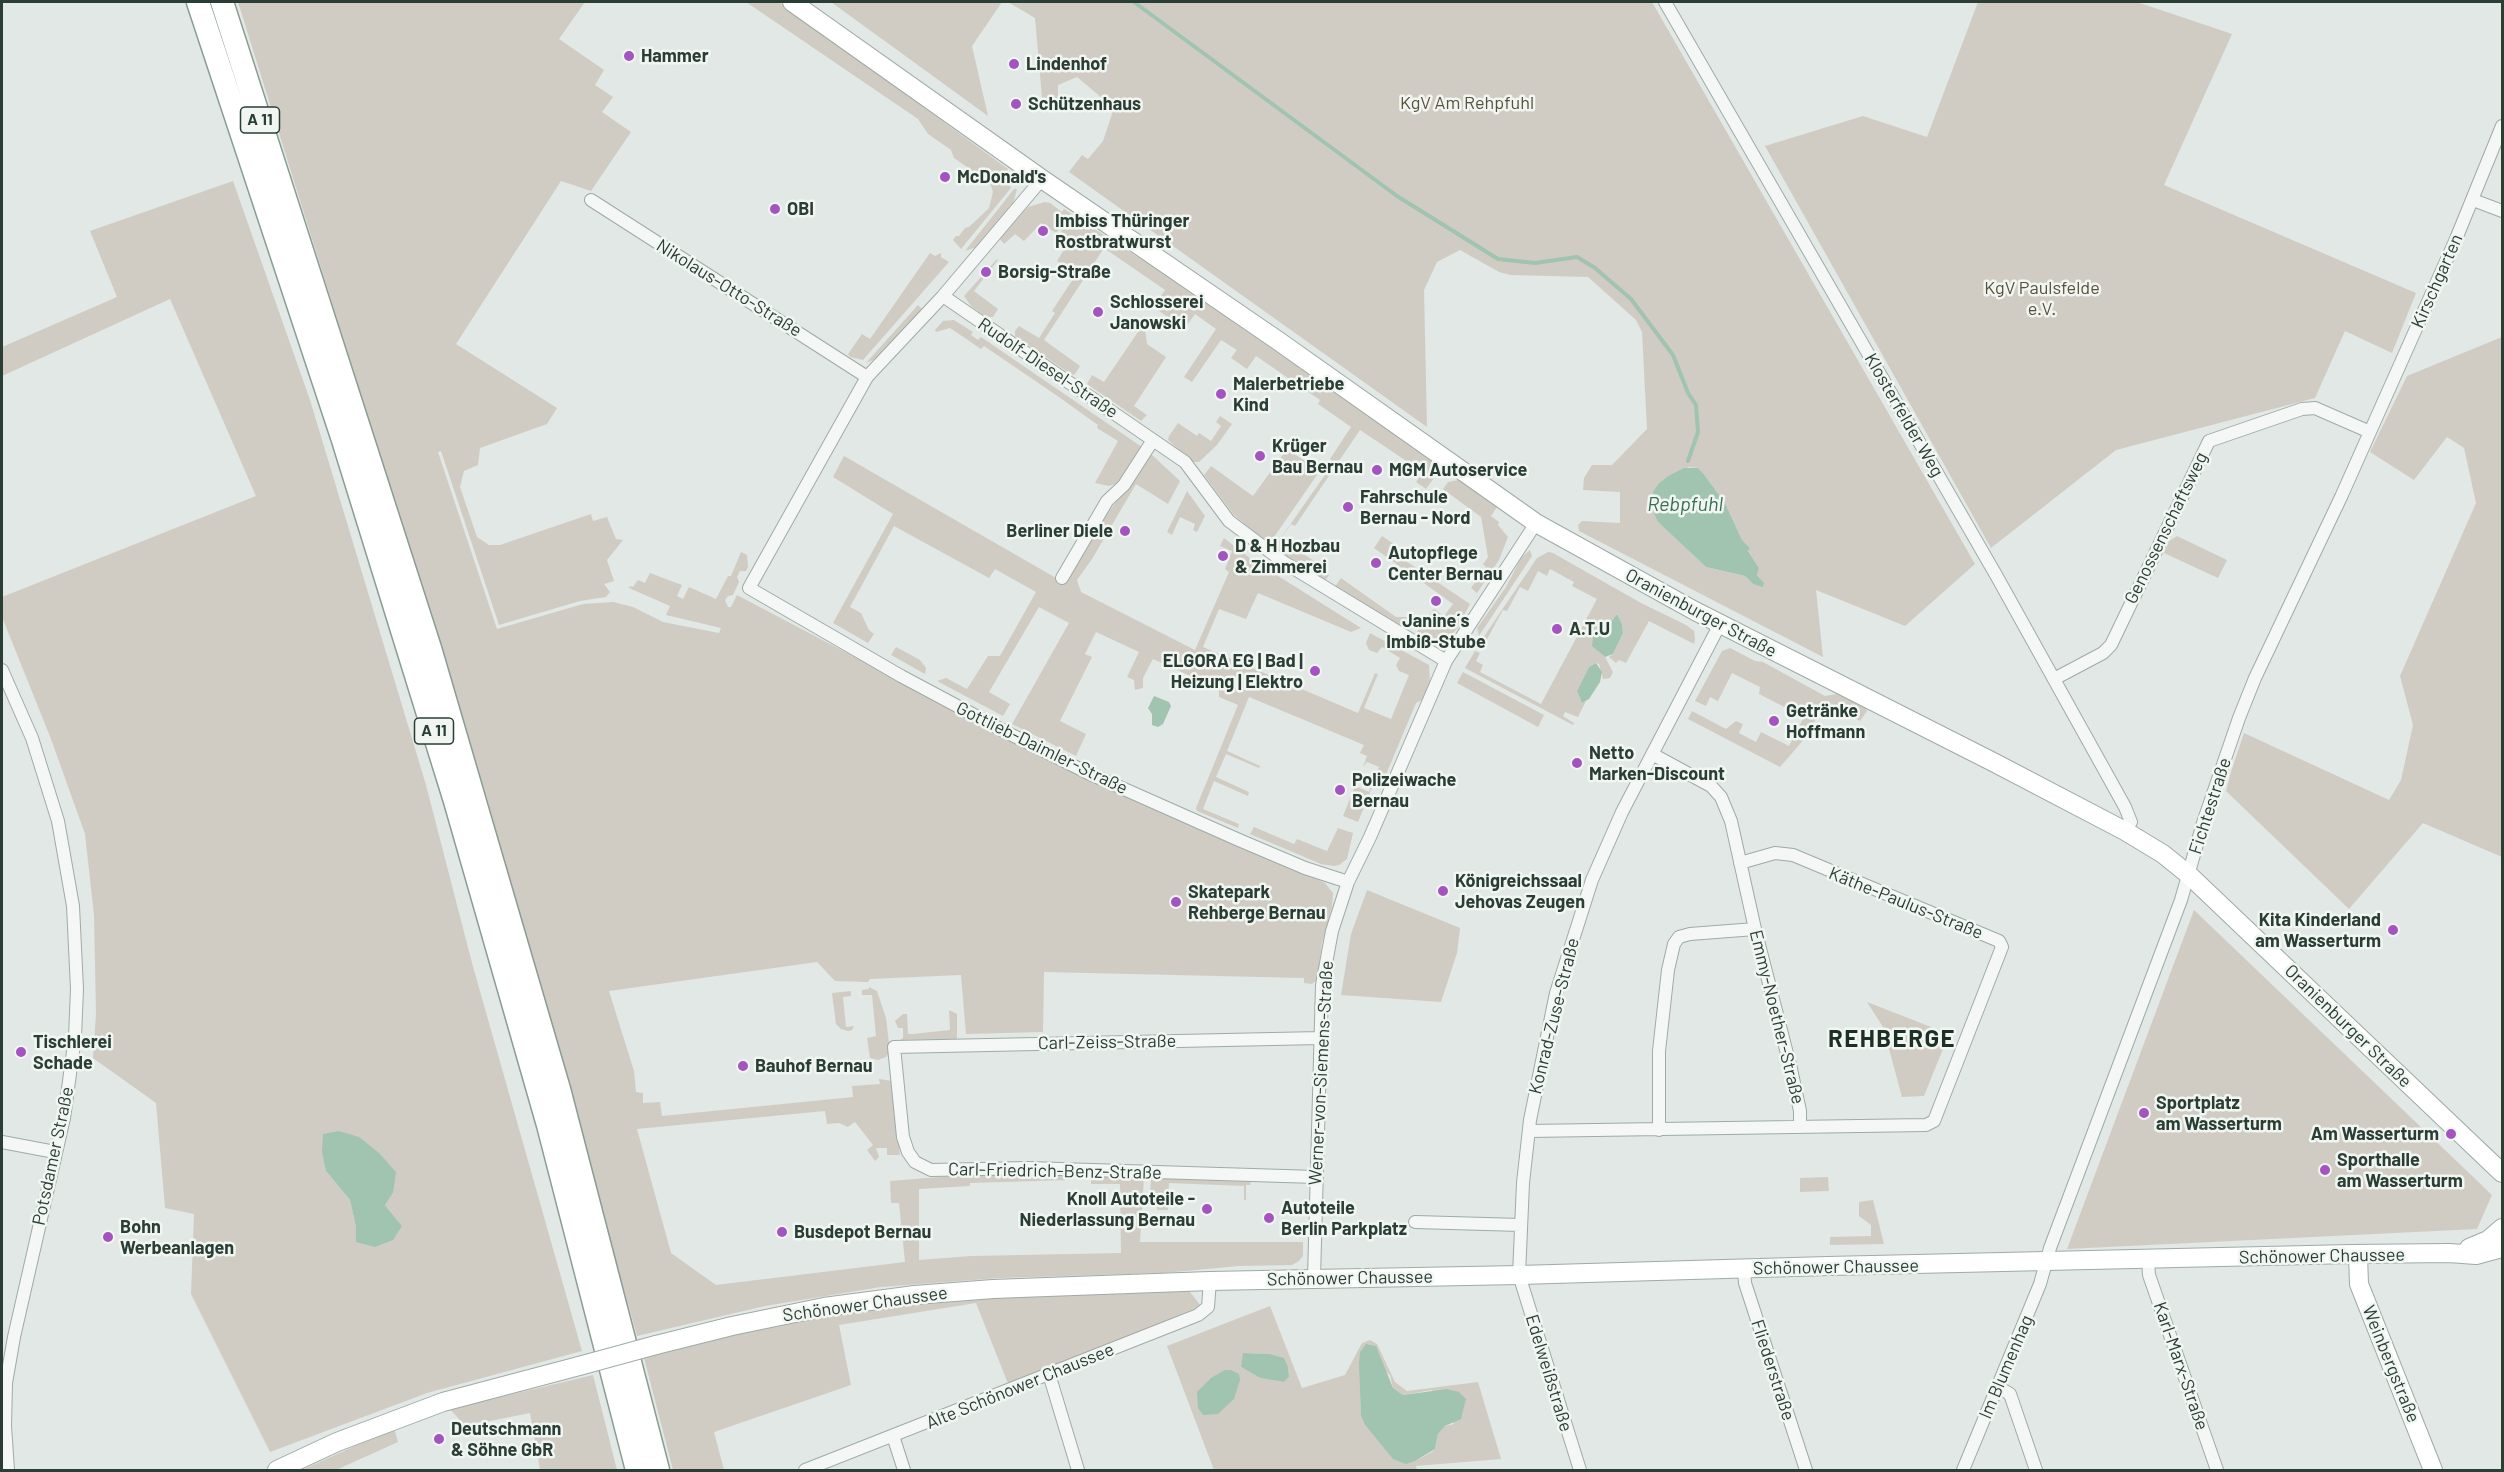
<!DOCTYPE html>
<html>
<head>
<meta charset="utf-8">
<style>
	body { margin:0 }
	#map { position:relative; width:2504px; height:1472px; overflow:hidden; background:#e1e8e5; font-family:Barlow,sans-serif }
	canvas { display:block }
	.frame { position:absolute; inset:0; border:3px solid #2b3e35; pointer-events:none }
</style>
</head>
<body>
<div id="map">
<canvas width="2504" height="1472"></canvas>
<div class="frame"></div>
</div>
<script>
const context = document.querySelector('canvas').getContext('2d');
context.lineJoin = 'round';
function fillPath(path, color) {
  context.fillStyle = color;
  context.fill(path, 'evenodd');
}
function shape(rows) {
  const path = new Path2D();
  for (const r of rows) {
    path.moveTo(r[0], r[1]);
    for (let i = 2; i < r.length; i += 2) path.lineTo(r[i], r[i + 1]);
  }
  return path;
}
function strokePath(path, color, width, dash) {
  context.strokeStyle = color;
  context.lineWidth = width;
  context.lineCap = dash ? 'butt' : 'round';
  context.setLineDash(dash || []);
  context.stroke(path);
}
function label(font, color, halo, rows, align = 'center') {
  context.font = font + ' Barlow,sans-serif';
  context.lineWidth = 5;
  context.setLineDash([]);
  context.textBaseline = 'middle';
  context.strokeStyle = halo;
  context.fillStyle = color;
  for (const [text, x, y, turn = 0] of rows) {
    context.save();
    context.translate(x, y);
    context.rotate((+turn || 0) * Math.PI / 180);
    context.textAlign = isNaN(turn) ? turn : align;
    if (halo) context.strokeText(text, 0, 0);
    context.fillText(text, 0, 0);
    context.restore();
  }
}
fillPath(shape([
	[238,2,585,2,559,39,604,70,595,85,613,97,602,112,631,132,591,191,561,181,456,344,557,408,547,424,480,448,478,465,464,471,460,487,477,537,489,545,500,545,591,514,593,521,607,517,616,539,623,540,607,560,614,581,604,584,610,592,606,597,580,601,499,625,441,451,438,452,497,629,583,604,613,602,633,607,663,622,719,633,721,628,666,615,670,606,629,588,630,586,633,587,638,580,645,583,650,573,682,585,677,596,683,599,689,587,716,599,728,576,731,576,741,552,747,555,748,567,746,571,740,571,737,577,739,582,733,595,728,596,725,600,728,607,731,607,737,595,1071,771,1315,878,1325,883,1333,893,1332,907,1322,943,1317,980,1312,984,1304,983,1304,978,1044,972,1043,1032,966,1034,961,975,870,979,868,982,835,981,817,962,609,991,634,1071,636,1092,643,1093,643,1103,660,1102,662,1116,853,1097,852,1086,880,1084,879,1079,892,1081,900,1155,887,1155,887,1148,876,1148,879,1157,875,1161,867,1150,873,1145,855,1122,848,1127,839,1123,827,1124,825,1111,637,1129,671,1253,716,1285,905,1262,899,1203,891,1203,890,1181,977,1174,1071,1174,1073,1178,1070,1180,970,1183,970,1186,919,1189,919,1260,971,1256,1121,1253,1120,1184,1091,1184,1091,1176,1144,1177,1140,1242,1303,1242,1303,1256,1299,1261,1292,1265,1239,1266,1163,1273,999,1278,881,1287,765,1306,637,1336,488,802],
	[746,2,779,2,1008,169,1005,178,1011,188,961,249,953,240,956,236,959,236,965,228,969,227,989,208,993,192,990,183,954,158,951,150,928,134,918,119],
	[831,2,1002,2,972,46,988,116],
	[1008,2,1652,2,1975,564,1905,626,1816,590,1823,657,1579,531,1578,525,1582,521,1620,523,1620,492,1583,490,1584,478,1592,465,1612,465,1647,429,1642,332,1636,320,1588,277,1511,275,1499,272,1460,250,1437,262,1424,290,1427,427,1069,172,1082,155,1088,159,1103,141,1114,108,1077,77,1058,85,1058,111,1043,109,1035,18],
	[1689,467,1698,468,1703,473,1725,503,1742,540,1750,548,1748,551,1759,568,1757,575,1764,583,1753,584,1745,576,1706,567,1658,522,1653,492,1658,484,1668,476],
	[1978,2,2137,2,2232,34,2164,185,2416,293,2392,353,2345,331,2315,398,2116,450,1991,548,1765,146,1863,116,1927,137],
	[233,181,310,400,426,785,472,963,582,1351,427,1393,270,1452,191,1294,194,1214,165,1208,156,1103,93,1058,96,1013,94,915,85,834,51,739,2,617,2,597,256,496,170,299,2,376,2,347,117,297,90,231],
	[326,1171,393,1193,385,1205,402,1226,356,1242,356,1227,350,1200],
	[1014,189,1017,189,1013,204,977,247,965,251],
	[1045,202,1050,203,1062,212,1064,209,1133,254,1185,284,1435,462,1434,478,1426,489,1416,482,1423,472,1360,430,1297,523,1295,526,1291,524,1280,540,1298,554,1301,552,1324,568,1323,570,1329,575,1326,580,1323,581,1276,549,1278,542,1334,462,1330,459,1351,427,1318,404,1320,400,1256,356,1247,369,1231,358,1237,350,1221,340,1192,382,1184,377,1216,329,1195,314,1183,331,1170,321,1171,319,1153,307,1165,290,1104,248,1044,340,1080,366,1075,374,1072,375,1015,336,1015,331,1019,326,1039,338,1055,313,1052,311,1077,273,1057,261,1065,248,1060,245,1063,239,1058,236,1062,230,1059,229,1056,233,1041,223,1024,241,1015,234,1004,244,999,238,1028,207],
	[930,253,935,256,941,253,941,257,949,262,863,360,850,357,848,354,862,334,870,339],
	[997,259,998,260,974,291,998,309,993,317,986,317,971,306,964,296],
	[918,305,922,309,878,358,866,363],
	[954,320,973,332,971,335,978,340,981,337,1142,447,1119,483,1109,486,1095,483,1118,441,1097,428,1098,425,1056,395,984,346,981,349,950,328,936,332,935,330,943,321],
	[1142,326,1145,329,1147,344,1166,357,1134,406,1147,415,1141,421,1087,384,1092,375,1104,382],
	[2502,337,2502,857,2423,823,2349,909,2226,791,2231,772,2244,733,2389,800,2401,780,2413,725,2400,676,2476,503,2464,448,2447,437,2414,480,2370,452,2407,376],
	[1220,416,1232,424,1217,445,1199,462,1193,462,1168,440,1169,436,1178,423,1197,436,1199,433,1211,441,1221,426,1216,422],
	[1287,449,1317,469,1317,475,1274,537,1267,543,1234,515,1204,475,1211,466,1253,496],
	[1151,454,1180,481,1168,504,1136,484,1092,559,1077,580,1081,592,1195,650,1229,572,1225,569,1232,551,1220,546,1224,538,1251,559,1361,628,1351,632,1258,593,1246,619,1219,609,1203,647,1358,713,1375,673,1378,674,1364,708,1391,719,1409,675,1399,671,1396,665,1400,658,1382,647,1377,653,1369,650,1366,643,1370,633,1429,665,1430,683,1422,700,1416,703,1385,777,1376,775,1379,767,1367,762,1363,767,1367,756,1360,753,1364,745,1249,697,1227,751,1260,766,1259,768,1226,754,1216,777,1249,792,1248,796,1214,781,1203,809,1239,824,1238,828,1197,811,1196,808,1238,705,1219,697,1219,689,1153,659,1143,678,1143,688,1135,690,1134,680,1127,677,1139,652,1096,632,1085,654,1092,657,1060,721,1086,734,1076,756,1012,724,1069,623,1039,607,989,692,1010,704,1003,716,937,681,946,678,967,689,988,656,1000,656,1036,592,995,569,989,578,894,526,850,607,861,613,869,630,874,634,868,643,833,623,893,514,833,477,844,456,1063,582,1102,520,1135,478],
	[1459,480,1464,482,1497,507,1491,516,1499,522,1498,525,1508,537,1499,560,1477,593,1471,588,1486,567,1483,564,1488,557,1481,517,1443,489,1448,482],
	[1187,491,1205,516,1197,532,1193,530,1195,524,1180,517,1172,535,1167,532],
	[1382,536,1400,548,1406,561,1470,604,1457,629,1447,639,1433,640,1416,635,1421,624,1434,609,1444,616,1453,604,1418,579,1419,576,1414,572,1408,580,1405,579,1409,573,1374,548],
	[2177,536,2227,560,2218,578,2164,553,2169,541],
	[1530,550,1532,556,1479,636,1477,628,1506,587,1521,558],
	[1548,552,1553,553,1641,603,1686,625,1694,631,1695,639,1694,644,1649,621,1626,663,1619,660,1616,663,1609,657,1613,654,1623,633,1622,624,1617,614,1611,622,1605,624,1598,651,1605,657,1613,672,1610,678,1603,679,1599,664,1596,663,1589,667,1577,691,1582,703,1586,701,1578,717,1565,712,1563,716,1574,723,1573,725,1465,668,1475,651,1480,653,1476,661,1483,665,1480,672,1541,704,1597,599,1572,586,1574,582,1550,569,1547,576,1538,571,1528,591,1520,587,1507,611,1503,610,1486,641,1483,638,1537,558],
	[1341,578,1396,617,1411,617,1405,629,1334,588],
	[896,647,920,660,926,668,925,674,891,655],
	[1730,648,1755,661,1763,662,1825,696,1842,693,1865,707,1867,711,1860,721,1827,703,1823,706,1806,737,1780,767,1688,719,1692,711,1726,729,1736,721,1743,724,1739,733,1756,742,1761,732,1789,746,1804,717,1759,694,1760,687,1732,673,1718,701,1710,697,1706,706,1695,701,1722,651],
	[1463,672,1544,715,1538,727,1457,683],
	[1372,784,1373,785,1358,822,1343,816,1355,786,1369,792],
	[1254,827,1294,844,1297,839,1327,851,1338,828,1353,833,1347,859,1339,865,1334,866,1321,864,1250,834],
	[1367,890,1460,928,1457,953,1441,1002,1341,995,1351,934],
	[2194,910,2492,1195,2477,1229,2067,1249],
	[869,987,877,991,886,1018,890,1052,886,1057,878,1060,870,1058,867,1038,876,1036,872,995,862,995,862,990,869,989],
	[851,991,851,996,843,997,846,1027,854,1026,852,1030,848,1031,841,1029,836,1024,832,993],
	[1867,1002,1949,1034,1924,1096,1902,1097,1883,1027],
	[949,1010,957,1014,957,1039,900,1040,903,1038,903,1028,898,1028,895,1021,903,1014,907,1014,908,1034,913,1034,950,1030],
	[1828,1177,1829,1191,1800,1192,1800,1178],
	[1151,1178,1251,1180,1250,1185,1246,1185,1246,1200,1244,1200,1244,1186,1169,1183,1168,1210,1157,1210,1157,1206,1150,1198],
	[1873,1200,1884,1244,1830,1245,1830,1237,1871,1236,1871,1225,1859,1216,1859,1202],
	[1187,1288,1201,1306,1009,1386,976,1303,839,1325,851,1385,714,1432,724,1470,673,1470,644,1358,767,1324,934,1299],
	[1270,1306,1302,1388,1345,1375,1362,1343,1370,1340,1377,1344,1395,1382,1407,1391,1478,1382,1501,1459,1416,1466,1417,1470,1214,1470,1167,1346],
	[1360,1352,1390,1375,1393,1388,1403,1395,1432,1390,1454,1424,1445,1426,1438,1434,1435,1449,1432,1452,1415,1461,1388,1452,1365,1425,1361,1416],
	[1244,1353,1270,1354,1283,1358,1288,1367,1289,1377,1284,1382,1260,1378,1241,1367],
	[593,1375,617,1470,540,1470,530,1413,465,1426,450,1409],
	[394,1428,398,1442,336,1470,302,1470]
]), '#d1ccc3');
fillPath(shape([
	[1684,468,1698,468,1703,473,1725,503,1742,540,1750,548,1748,551,1759,568,1757,575,1764,583,1763,587,1753,584,1745,576,1706,567,1658,522,1654,513,1653,492,1658,484,1668,476],
	[1617,614,1622,624,1623,633,1613,654,1605,657,1592,646,1594,631,1611,622],
	[1596,663,1602,672,1600,682,1589,699,1582,703,1577,691,1589,667],
	[1154,696,1169,702,1171,706,1163,724,1158,727,1152,725,1152,714,1148,708],
	[339,1131,359,1137,379,1153,396,1172,393,1193,385,1205,402,1226,393,1240,375,1247,356,1242,356,1227,350,1200,326,1171,322,1152,323,1134],
	[1366,1344,1376,1346,1393,1388,1403,1395,1447,1389,1459,1392,1466,1399,1461,1419,1445,1426,1438,1434,1435,1449,1415,1461,1406,1464,1393,1459,1365,1425,1361,1416,1359,1363,1360,1352],
	[1243,1353,1270,1354,1284,1358,1288,1367,1289,1377,1284,1382,1260,1378,1241,1367],
	[1225,1370,1231,1370,1239,1374,1240,1380,1234,1399,1218,1414,1203,1415,1198,1408,1197,1392,1211,1378]
]), '#a0c4af');
strokePath(shape([
	[1134,2,1397,196,1498,259,1535,263,1577,257,1595,268,1631,299,1673,355,1688,393,1696,405,1698,432,1688,461]
]), '#a0c4af', 4);
const street = shape([
	[1665,2,1996,575,2125,807,2131,822,2125,831],
	[1042,179,943,296,867,377,749,588,901,676,1004,731,1088,773,1239,840,1305,868,1348,882],
	[591,200,867,377],
	[2473,200,2502,211],
	[943,296,1185,462,1229,521,1285,563,1446,661],
	[1062,578,1107,501,1124,485,1153,440],
	[2,670,32,738,58,821,73,906,77,989,75,1037,64,1118,14,1337,6,1383,5,1426,8,1470],
	[2054,679,2103,653,2111,645,2209,441,2302,409,2315,408,2370,432],
	[1652,754,1711,786,1721,797,1731,821,1755,929,1791,1069,1800,1111,1800,1126],
	[1659,1130,1659,1051,1668,970,1674,944,1679,937,1690,934,1755,929],
	[1529,1131,1926,1125,1934,1121,2002,947,1999,941,1793,855,1775,853,1740,863],
	[2,1142,55,1152],
	[1316,1177,1028,1168,931,1170,915,1162,908,1152,903,1137,894,1047,1320,1038],
	[1415,1222,1521,1225],
	[2148,1260,2149,1275,2217,1470],
	[1744,1269,1745,1283,1806,1470],
	[1314,1278,1322,985,1332,931,1348,882,1370,837,1446,661,1536,523],
	[1049,1374,1078,1470],
	[1998,1387,2010,1394,2036,1470],
	[893,1436,904,1470],
	[805,1470,1198,1315,1208,1307,1210,1281],
	[1580,1470,1519,1275,1523,1183,1530,1120,1556,993,1592,880,1622,812,1720,624],
	[1963,1470,2040,1284,2050,1248,2181,900,2203,823,2239,718,2255,678,2341,497,2456,239,2502,126]
]);
const secondary = shape([
	[792,2,1042,179,1277,340,1536,523,1695,611,1995,763,2125,831,2163,854,2189,875,2502,1173],
	[2469,1248,2488,1240,2502,1228],
	[2358,1255,2359,1284,2433,1470],
	[656,1345,732,1326,824,1307,915,1295,993,1289,1210,1281,1519,1275,1828,1266,2352,1254,2449,1253,2476,1255,2502,1248],
	[277,1470,337,1442,443,1402,579,1366]
]);
const highway = shape([
	[198,2,343,440,455,801,548,1125,637,1470],
	[222,2,430,648,559,1089,658,1470]
]);
strokePath(street, '#9faba6', 14);
strokePath(secondary, '#9faba6', 20);
strokePath(highway, '#8a9d94', 25);
strokePath(street, '#f4f7f6', 12);
strokePath(secondary, '#fff', 18);
strokePath(highway, '#fff', 22);
const secondaryBridge = shape([
	[579,1366,656,1345]
]);
strokePath(secondaryBridge, '#9faba6', 20, []);
strokePath(secondaryBridge, '#fff', 18);
for (const [x, y, r, color] of [
	[629,56,6,"#a454c0"],
	[1014,64,6,"#a454c0"],
	[1016,104,6,"#a454c0"],
	[945,177,6,"#a454c0"],
	[775,209,6,"#a454c0"],
	[1043,231,6,"#a454c0"],
	[986,272,6,"#a454c0"],
	[1098,312,6,"#a454c0"],
	[1221,394,6,"#a454c0"],
	[1260,456,6,"#a454c0"],
	[1377,470,6,"#a454c0"],
	[1348,507,6,"#a454c0"],
	[1125,531,6,"#a454c0"],
	[1223,556,6,"#a454c0"],
	[1376,563,6,"#a454c0"],
	[1436,601,6,"#a454c0"],
	[1557,629,6,"#a454c0"],
	[1315,671,6,"#a454c0"],
	[1774,721,6,"#a454c0"],
	[1577,763,6,"#a454c0"],
	[1340,790,6,"#a454c0"],
	[1443,891,6,"#a454c0"],
	[1176,902,6,"#a454c0"],
	[2393,930,6,"#a454c0"],
	[21,1052,6,"#a454c0"],
	[743,1066,6,"#a454c0"],
	[2144,1113,6,"#a454c0"],
	[2451,1134,6,"#a454c0"],
	[2325,1170,6,"#a454c0"],
	[1207,1209,6,"#a454c0"],
	[1269,1218,6,"#a454c0"],
	[782,1232,6,"#a454c0"],
	[108,1237,6,"#a454c0"],
	[439,1439,6,"#a454c0"]
]) {
  const dot = new Path2D();
  dot.arc(x, y, r, 0, 2 * Math.PI);
  context.fillStyle = color;
  context.fill(dot);
  strokePath(dot, '#f1f6f3', 2);
}
for (const [x, y, w] of [
	[260,120,39],
	[434,731,39]
]) {
  const box = new Path2D();
  box.roundRect(x - w / 2, y - 13, w, 26, 4.5);
  context.fillStyle = '#f1f6f3';
  context.fill(box);
  strokePath(box, '#2b3e35', 1.5);
}
label('bold 16px', '#2b3e35', null, [
	["A 11",260,120],
	["A 11",434,731]
]);
label('bold 18px', '#2b3e35', '#f1f6f3', [
	["Hammer",641,56],
	["Lindenhof",1026,64],
	["Schützenhaus",1028,104],
	["McDonald's",957,177],
	["OBI",787,209],
	["Imbiss Thüringer",1055,221],
	["Rostbratwurst",1055,242],
	["Borsig-Straße",998,272],
	["Schlosserei",1110,302],
	["Janowski",1110,323],
	["Malerbetriebe",1233,384],
	["Kind",1233,405],
	["Krüger",1272,446],
	["Bau Bernau",1272,467],
	["MGM Autoservice",1389,470],
	["Fahrschule",1360,497],
	["Bernau - Nord",1360,518],
	["Berliner Diele",1113,531,"right"],
	["D & H Hozbau",1235,546],
	["& Zimmerei",1235,567],
	["Autopflege",1388,553],
	["Center Bernau",1388,574],
	["Janine´s",1436,621,"center"],
	["Imbiß-Stube",1436,642,"center"],
	["A.T.U",1569,629],
	["ELGORA EG | Bad |",1303,661,"right"],
	["Heizung | Elektro",1303,682,"right"],
	["Getränke",1786,711],
	["Hoffmann",1786,732],
	["Netto",1589,753],
	["Marken-Discount",1589,774],
	["Polizeiwache",1352,780],
	["Bernau",1352,801],
	["Königreichssaal",1455,881],
	["Jehovas Zeugen",1455,902],
	["Skatepark",1188,892],
	["Rehberge Bernau",1188,913],
	["Kita Kinderland",2381,920,"right"],
	["am Wasserturm",2381,941,"right"],
	["Tischlerei",33,1042],
	["Schade",33,1063],
	["Bauhof Bernau",755,1066],
	["Sportplatz",2156,1103],
	["am Wasserturm",2156,1124],
	["Am Wasserturm",2439,1134,"right"],
	["Sporthalle",2337,1160],
	["am Wasserturm",2337,1181],
	["Knoll Autoteile -",1195,1199,"right"],
	["Niederlassung Bernau",1195,1220,"right"],
	["Autoteile",1281,1208],
	["Berlin Parkplatz",1281,1229],
	["Bohn",120,1227],
	["Werbeanlagen",120,1248],
	["Busdepot Bernau",794,1232],
	["Deutschmann",451,1429],
	["& Söhne GbR",451,1450]
], 'left');
label('18px', '#59503a', '#f1f6f3', [
	["KgV Am Rehpfuhl",1467,103],
	["KgV Paulsfelde",2042,288],
	["e.V.",2042,309]
]);
label('18px', '#2b3e35', '#f1f6f3', [
	["Kirschgarten",2437,281,-66],
	["Nikolaus-Otto-Straße",729,288,32],
	["Rudolf-Diesel-Straße",1048,368,34],
	["Klosterfelder Weg",1904,415,60],
	["Genossenschaftsweg",2166,528,-64],
	["Oranienburger Straße",1701,613,28],
	["Gottlieb-Daimler-Straße",1042,748,26],
	["Fichtestraße",2210,806,-72],
	["Käthe-Paulus-Straße",1906,903,22],
	["Konrad-Zuse-Straße",1554,1016,-76],
	["Emmy-Noether-Straße",1777,1017,76],
	["Oranienburger Straße",2348,1026,44],
	["Carl-Zeiss-Straße",1107,1042,-1],
	["Werner-von-Siemens-Straße",1321,1073,-87],
	["Potsdamer Straße",53,1156,-78],
	["Carl-Friedrich-Benz-Straße",1055,1171,1],
	["Schönower Chaussee",2322,1256,-1],
	["Schönower Chaussee",1836,1267,-1],
	["Schönower Chaussee",1350,1278,-1],
	["Schönower Chaussee",865,1304,-8],
	["Weinbergstraße",2391,1364,68],
	["Karl-Marx-Straße",2181,1366,71],
	["Im Blumenhag",2006,1367,-67],
	["Fliederstraße",1773,1370,72],
	["Edelweißstraße",1549,1373,73],
	["Alte Schönower Chaussee",1020,1386,-22]
]);
label('italic 20px', '#3a6e51', '#f1f6f3', [
	["Rebpfuhl",1685,504]
]);
context.letterSpacing = '1.5px';
label('bold 24px', '#1e2f27', '#f1f6f3', [
	["REHBERGE",1892,1039]
]);
context.letterSpacing = '0px';
</script>
</body>
</html>
